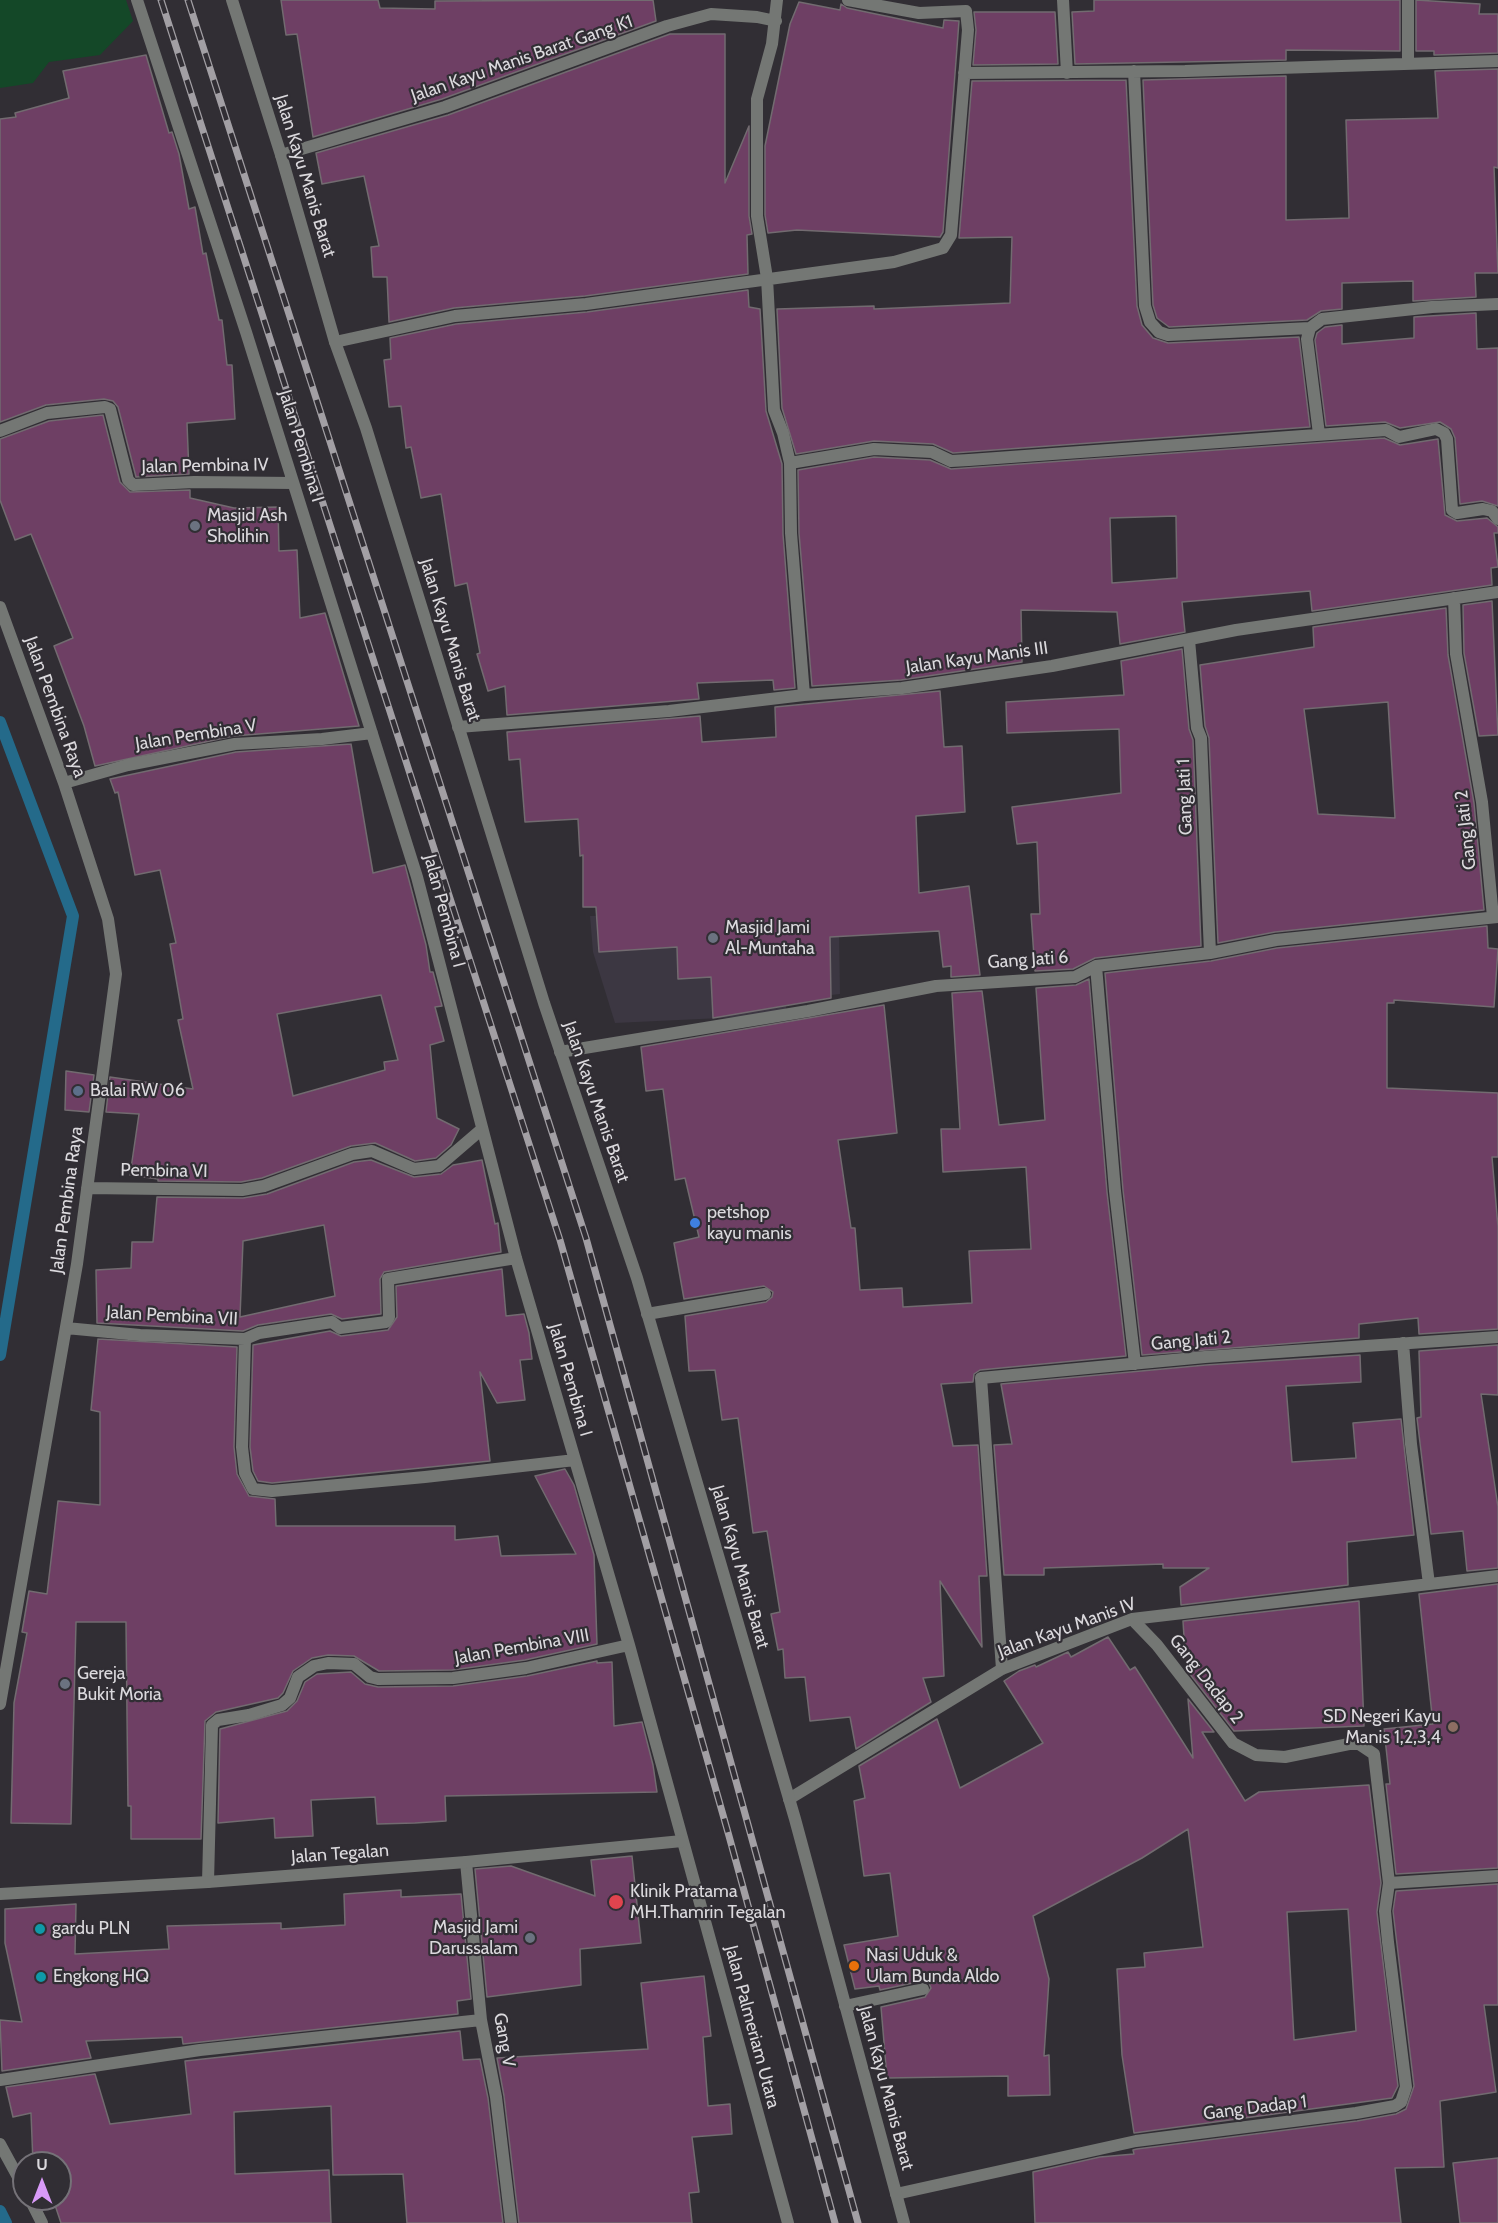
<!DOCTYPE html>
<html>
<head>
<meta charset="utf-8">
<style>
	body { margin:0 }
	#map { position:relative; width:1498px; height:2223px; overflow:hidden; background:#312e34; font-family:Cabin,sans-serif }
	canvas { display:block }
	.north { position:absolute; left:12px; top:2151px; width:60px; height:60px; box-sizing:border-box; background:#312e34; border:2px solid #757278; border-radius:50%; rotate:0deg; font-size:16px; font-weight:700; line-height:24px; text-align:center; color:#dbd9dd }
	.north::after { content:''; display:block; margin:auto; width:21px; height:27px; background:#d89af8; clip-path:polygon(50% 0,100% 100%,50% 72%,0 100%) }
</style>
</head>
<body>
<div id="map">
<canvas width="1498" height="2223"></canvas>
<div class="north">U</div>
</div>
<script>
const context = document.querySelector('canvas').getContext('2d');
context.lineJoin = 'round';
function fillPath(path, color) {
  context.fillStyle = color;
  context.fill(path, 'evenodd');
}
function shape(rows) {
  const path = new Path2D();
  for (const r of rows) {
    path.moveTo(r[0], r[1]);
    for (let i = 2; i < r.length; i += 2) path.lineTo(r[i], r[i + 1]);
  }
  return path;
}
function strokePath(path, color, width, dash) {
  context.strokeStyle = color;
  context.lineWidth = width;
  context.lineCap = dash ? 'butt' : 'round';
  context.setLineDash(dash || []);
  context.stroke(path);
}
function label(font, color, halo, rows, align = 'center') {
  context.font = font + ' Cabin,sans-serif';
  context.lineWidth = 4.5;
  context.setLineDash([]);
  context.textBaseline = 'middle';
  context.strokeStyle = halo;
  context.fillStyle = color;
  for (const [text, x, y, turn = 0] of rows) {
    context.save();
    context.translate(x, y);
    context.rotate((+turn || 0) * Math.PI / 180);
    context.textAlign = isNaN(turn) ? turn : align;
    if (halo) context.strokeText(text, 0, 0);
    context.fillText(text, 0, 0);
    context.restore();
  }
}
fillPath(shape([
	[661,914,839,931,840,994,787,1000,785,1015,615,1023,593,952,590,916]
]), '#3c3742');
fillPath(shape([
	[0,0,126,0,133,21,100,55,49,62,33,83,0,88]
]), '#144828');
strokePath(shape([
	[0,722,73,916,0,1355],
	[0,2211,6,2223]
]), '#246a8a', 12);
const building = shape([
	[281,0,378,0,380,8,435,9,435,1,653,0,656,21,442,99,313,137,297,34,286,35,281,0],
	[1094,0,1400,0,1400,51,1286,50,1286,60,1075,64,1072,12,1094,11,1094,0],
	[1416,0,1480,4,1479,14,1498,14,1498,53,1434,55,1434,51,1416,51,1416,0],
	[799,2,840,10,841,4,847,8,943,28,944,20,959,21,943,232,940,237,797,230,768,233,765,215,765,146,790,24,799,2],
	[974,12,1055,12,1058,64,973,65,976,30,974,12],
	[670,34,725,34,725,183,749,126,749,216,752,234,747,235,748,274,585,296,454,308,389,322,387,277,373,277,371,247,379,246,364,176,322,184,316,153,448,115,670,34],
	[146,55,169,133,172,132,179,154,189,209,195,207,203,254,206,253,219,320,222,320,227,365,232,365,235,419,187,423,189,474,136,477,118,407,113,401,104,399,46,405,0,422,0,119,16,117,15,113,69,98,63,71,146,55],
	[1498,69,1498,168,1494,167,1498,273,1475,273,1476,297,1413,301,1413,281,1342,283,1342,309,1321,311,1307,320,1169,327,1157,318,1153,305,1143,80,1286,76,1286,220,1349,218,1346,120,1438,118,1435,71,1498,69],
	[1126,80,1137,306,1142,325,1153,338,1168,343,1299,337,1310,427,953,453,933,444,874,441,796,454,782,408,777,309,874,306,874,309,1010,303,1012,237,959,238,972,81,1126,80],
	[748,290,749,307,760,309,766,411,782,464,783,534,795,688,774,690,773,680,697,683,699,699,507,715,505,686,488,691,477,654,480,653,467,583,455,586,441,494,421,498,411,447,406,448,401,406,389,407,384,360,391,359,390,338,456,324,587,312,748,290],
	[1476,313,1477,349,1498,348,1498,506,1482,501,1460,504,1455,438,1451,429,1440,422,1400,428,1385,422,1326,426,1315,340,1317,333,1325,327,1342,325,1342,344,1414,338,1414,317,1476,313],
	[103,415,120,482,130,492,190,490,190,498,234,508,278,507,279,551,297,550,300,618,325,613,359,726,233,736,95,766,84,726,54,646,73,638,31,534,15,540,0,500,0,439,49,421,103,415],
	[1384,438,1400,445,1438,439,1445,515,1457,521,1487,518,1498,527,1498,533,1494,533,1498,567,1491,568,1492,585,1312,611,1310,591,1182,602,1185,632,1120,644,1117,612,1021,610,1022,662,901,680,812,686,799,533,798,470,874,457,930,460,951,469,1384,438],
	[1176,516,1177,578,1112,583,1110,518,1176,516],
	[1492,601,1498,735,1479,736,1464,653,1463,605,1492,601],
	[1446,608,1448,655,1474,803,1484,910,1275,932,1218,943,1209,738,1205,726,1200,665,1314,647,1313,627,1446,608],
	[1388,702,1395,818,1318,814,1304,709,1388,702],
	[1182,649,1189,729,1193,740,1201,946,1095,958,1073,969,1035,971,1031,914,1040,914,1037,842,1017,844,1012,807,1121,793,1119,729,1007,733,1006,702,1124,695,1121,661,1182,649],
	[940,691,944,747,962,746,965,812,916,816,919,893,969,886,980,975,951,977,951,966,943,967,939,931,830,937,831,998,713,1018,711,977,678,979,677,947,599,952,596,907,583,907,583,855,580,856,578,819,525,822,520,759,509,760,507,732,700,716,702,742,776,737,775,707,940,691],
	[351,744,373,873,405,865,426,945,430,972,433,972,442,1006,435,1007,444,1041,430,1045,437,1118,459,1129,451,1145,436,1158,415,1161,375,1143,351,1146,262,1178,241,1182,158,1181,158,1179,130,1175,139,1114,106,1112,110,1077,193,1089,178,1020,183,1019,170,944,176,943,160,870,135,875,118,792,115,793,110,779,236,752,351,744],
	[381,995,398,1060,384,1062,385,1070,293,1096,277,1014,381,995],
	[1487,926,1488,948,1498,949,1494,1007,1394,1000,1394,1003,1387,1003,1387,1088,1498,1093,1498,1157,1492,1157,1498,1227,1498,1329,1419,1334,1418,1318,1359,1324,1359,1338,1142,1355,1123,1190,1105,973,1211,961,1277,948,1487,926],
	[1089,979,1107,1192,1126,1356,980,1370,974,1374,973,1382,941,1384,953,1446,978,1445,987,1576,979,1576,982,1647,940,1581,944,1676,923,1678,931,1702,856,1749,850,1717,810,1721,805,1677,785,1678,783,1649,778,1650,771,1614,780,1612,767,1531,753,1533,738,1418,722,1420,715,1370,689,1371,685,1316,766,1302,772,1297,773,1292,764,1286,684,1299,674,1243,699,1237,685,1178,675,1180,663,1089,646,1091,641,1047,884,1005,897,1133,838,1140,851,1228,855,1228,860,1290,902,1288,903,1307,972,1303,969,1251,1031,1249,1026,1167,943,1172,941,1129,960,1129,952,993,982,991,999,1125,1045,1120,1036,988,1076,985,1089,979],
	[66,1071,94,1075,89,1112,65,1110,66,1071],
	[371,1160,414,1177,441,1174,453,1165,482,1160,495,1224,498,1223,501,1252,384,1272,380,1279,381,1314,342,1319,331,1314,258,1325,243,1331,97,1323,96,1270,131,1268,132,1242,153,1242,157,1197,243,1198,267,1194,354,1162,371,1160],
	[324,1225,335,1296,240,1317,243,1241,324,1225],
	[502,1269,506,1316,524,1314,529,1333,532,1359,520,1360,525,1400,497,1403,480,1372,490,1461,272,1483,258,1481,253,1471,250,1447,253,1345,330,1331,341,1336,388,1330,397,1317,396,1286,502,1269],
	[98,1339,237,1347,234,1447,237,1474,249,1496,275,1499,276,1526,455,1526,455,1540,498,1536,501,1556,576,1554,535,1476,565,1469,574,1485,594,1555,597,1644,525,1660,452,1670,379,1671,354,1656,328,1655,312,1658,293,1671,283,1693,278,1698,216,1712,205,1721,201,1839,131,1839,131,1806,128,1806,126,1622,76,1622,71,1824,11,1823,14,1703,27,1633,22,1632,29,1591,47,1594,58,1501,100,1505,100,1412,91,1410,98,1339],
	[1498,1345,1498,1395,1481,1394,1498,1507,1498,1568,1467,1571,1463,1531,1431,1534,1417,1418,1421,1417,1419,1351,1498,1345],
	[1360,1355,1361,1382,1286,1386,1292,1462,1356,1458,1353,1423,1401,1419,1414,1535,1347,1542,1348,1585,1181,1605,1180,1587,1209,1568,1163,1568,1163,1564,1044,1568,1044,1575,1004,1575,994,1445,1012,1444,1001,1384,1206,1365,1360,1355],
	[1498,1584,1498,1868,1396,1874,1386,1784,1390,1784,1384,1729,1433,1724,1419,1594,1498,1584],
	[1359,1601,1364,1726,1234,1731,1186,1669,1183,1621,1359,1601],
	[1108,1637,1130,1670,1135,1667,1193,1758,1188,1699,1214,1732,1202,1732,1245,1801,1259,1792,1369,1785,1381,1883,1377,1912,1398,2086,1392,2098,1134,2133,1122,2055,1117,1969,1145,1967,1144,1953,1203,1947,1188,1829,1142,1858,1033,1916,1049,1979,1044,2056,1049,2055,1050,2095,1008,2096,1008,2076,887,2078,881,2007,925,1997,931,1988,929,1983,922,1981,880,1990,879,1986,855,1989,844,1945,898,1936,890,1873,864,1876,854,1801,865,1798,859,1766,937,1719,960,1788,1043,1743,1004,1681,1019,1671,1035,1665,1036,1667,1068,1652,1071,1657,1108,1637],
	[1348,1909,1356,2031,1294,2040,1287,1912,1348,1909],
	[597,1661,597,1663,612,1662,614,1726,642,1722,653,1765,657,1792,445,1796,446,1821,415,1823,377,1824,375,1797,311,1800,313,1836,275,1838,274,1818,218,1823,220,1729,287,1711,297,1701,305,1682,317,1674,351,1672,365,1684,378,1687,453,1686,527,1676,597,1661],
	[632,1856,641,1943,580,1949,581,1985,487,1997,475,1869,511,1866,595,1896,591,1860,632,1856],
	[1498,1884,1498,2005,1484,2005,1496,2092,1440,2101,1444,2167,1395,2168,1401,2223,1035,2223,1033,2172,1100,2157,1134,2154,1133,2150,1137,2149,1357,2121,1396,2114,1406,2109,1414,2086,1393,1911,1396,1891,1498,1884],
	[401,1890,401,1897,461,1894,471,1999,457,2001,458,2014,183,2044,182,2037,86,2041,91,2058,2,2071,0,2020,22,2022,5,1943,5,1909,76,1904,75,1954,169,1949,167,1926,281,1923,281,1929,345,1925,344,1894,401,1890],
	[704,1976,711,2036,703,2037,708,2106,730,2104,732,2134,692,2137,699,2192,689,2193,692,2223,519,2223,504,2096,497,2058,648,2049,641,1983,704,1976],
	[460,2031,463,2060,480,2059,488,2098,503,2223,407,2223,403,2174,333,2175,331,2106,234,2112,235,2174,329,2170,331,2223,61,2223,53,2199,60,2199,60,2163,33,2163,31,2113,13,2117,6,2087,95,2074,110,2124,191,2114,185,2061,460,2031],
	[1498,2158,1498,2223,1460,2223,1453,2163,1498,2158]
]);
fillPath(building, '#6e3f64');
strokePath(building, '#726b70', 1.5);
strokePath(shape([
	[137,0,246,332,417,877,516,1258,629,1645,788,2223],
	[777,0,772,44,757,99,757,216,767,278,774,410,783,433,790,463,791,533,804,695],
	[1063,0,1067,73],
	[1408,0,1408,63],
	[1134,71,1145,306,1150,322,1159,332,1168,335,1310,328],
	[964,73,1185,71,1498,61],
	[281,155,445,107,667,26,711,14,757,17,776,21],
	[335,342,455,316,586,304,894,262,943,248,951,235,968,30,966,11,919,13,848,0],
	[0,431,47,413,105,407,110,409,128,480,133,485,194,482,293,483],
	[1319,434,1307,339,1310,328,1322,319,1432,307,1498,304],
	[790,463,874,449,932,452,951,461,969,460,1386,430,1399,437,1436,429,1444,433,1447,439,1452,510,1457,513,1483,509,1492,511,1498,519],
	[1454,598,1456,654,1482,802,1493,917],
	[0,607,64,783,108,919,116,974,77,1264,0,1704],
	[1189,640,1197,728,1201,738,1210,953],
	[458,727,669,711,804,695,902,688,1052,666,1236,630,1498,592],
	[64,783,128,765,235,744,322,739,372,733],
	[1096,966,1115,1191,1135,1364],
	[560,1052,808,1011,936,986,1075,977,1096,966,1210,953,1276,940,1498,917],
	[87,1188,242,1190,264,1186,352,1154,372,1151,414,1169,439,1166,482,1129],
	[647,1314,765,1294],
	[66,1328,140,1335,245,1339,259,1333,332,1322,340,1328,386,1322,389,1317,388,1279,516,1258],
	[245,1339,242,1447,245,1473,253,1489,272,1491,425,1477,575,1460],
	[1403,1343,1411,1444,1429,1584],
	[1002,1669,981,1378,1205,1357,1498,1337],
	[789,1799,1002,1669,1132,1619,1498,1576],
	[466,1862,481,2020,496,2097,511,2223],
	[208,1882,212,1725,218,1720,249,1715,282,1705,290,1698,298,1677,314,1666,328,1663,354,1664,370,1677,378,1679,453,1678,526,1668,629,1645],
	[1389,1883,1498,1876],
	[845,2006,923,1989],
	[0,2080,200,2050,481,2020],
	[0,2144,24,2188],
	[896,2194,1136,2141,1356,2113,1395,2106,1401,2102,1406,2087,1388,1942,1385,1911,1389,1883,1374,1754,1359,1744,1349,1744,1285,1757,1256,1755,1233,1743,1157,1645,1132,1619],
	[30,2199,42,2223]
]), '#747774', 12);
strokePath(shape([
	[232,0,281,155,335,342,366,428,544,1003,637,1278,795,1819,904,2223],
	[0,1894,208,1882,466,1862,682,1841]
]), '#747774', 12);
const rail = shape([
	[161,0,560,1240,729,1836,835,2223],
	[188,0,586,1238,858,2223]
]);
strokePath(rail, '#a29fa4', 7);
strokePath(rail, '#312e34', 4.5, [14]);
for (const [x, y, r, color] of [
	[195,526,6,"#6b7280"],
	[713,938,6,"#6b7280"],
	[78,1091,6,"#5c6f8a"],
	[695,1223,6,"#3f7fe0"],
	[65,1684,6,"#6b7280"],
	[1453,1727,6,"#8d6e63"],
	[616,1902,8,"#e0444e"],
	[40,1929,6,"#0f9aa8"],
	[530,1938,6,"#6b7280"],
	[854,1966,6,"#e8710a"],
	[41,1977,6,"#0f9aa8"]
]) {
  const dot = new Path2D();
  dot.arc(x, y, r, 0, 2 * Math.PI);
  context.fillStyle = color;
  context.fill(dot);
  strokePath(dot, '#312e34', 2);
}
label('18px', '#dbd9dd', '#312e34', [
	["Jalan Kayu Manis Barat Gang K1",522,59,-19],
	["Jalan Kayu Manis Barat",305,176,73],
	["Jalan Pembina I",301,446,73],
	["Jalan Pembina IV",205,466,-1],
	["Jalan Kayu Manis Barat",450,640,73],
	["Jalan Kayu Manis III",977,658,-8],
	["Jalan Pembina Raya",55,707,70],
	["Jalan Pembina V",196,735,-9],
	["Gang Jati 1",1185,797,-92],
	["Gang Jati 2",1466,830,-96],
	["Jalan Pembina I",444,911,75],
	["Gang Jati 6",1028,960,-4],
	["Jalan Kayu Manis Barat",596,1102,71],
	["Pembina VI",164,1171,1],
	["Jalan Pembina Raya",67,1200,-82],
	["Jalan Pembina VII",172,1316,3],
	["Gang Jati 2",1191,1341,-5],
	["Jalan Pembina I",570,1380,74],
	["Jalan Kayu Manis Barat",740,1567,74],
	["Jalan Kayu Manis IV",1067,1628,-20],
	["Jalan Pembina VIII",522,1647,-10],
	["Gang Dadap 2",1206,1679,52],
	["Jalan Tegalan",340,1854,-4],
	["Jalan Palmeriam Utara",752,2027,75],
	["Gang V",504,2040,80],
	["Jalan Kayu Manis Barat",886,2088,75],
	["Gang Dadap 1",1255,2108,-7]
]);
label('18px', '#dbd9dd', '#312e34', [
	["Masjid Ash",207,516],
	["Sholihin",207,537],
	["Masjid Jami",725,928],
	["Al-Muntaha",725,949],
	["Balai RW 06",90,1091],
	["petshop",707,1213],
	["kayu manis",707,1234],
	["Gereja",77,1674],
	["Bukit Moria",77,1695],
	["SD Negeri Kayu",1441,1717,"right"],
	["Manis 1,2,3,4",1441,1738,"right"],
	["Klinik Pratama",630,1892],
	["MH.Thamrin Tegalan",630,1913],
	["Masjid Jami",518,1928,"right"],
	["Darussalam",518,1949,"right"],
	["gardu PLN",52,1929],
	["Nasi Uduk &",866,1956],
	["Ulam Bunda Aldo",866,1977],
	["Engkong HQ",53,1977]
], 'left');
</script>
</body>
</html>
